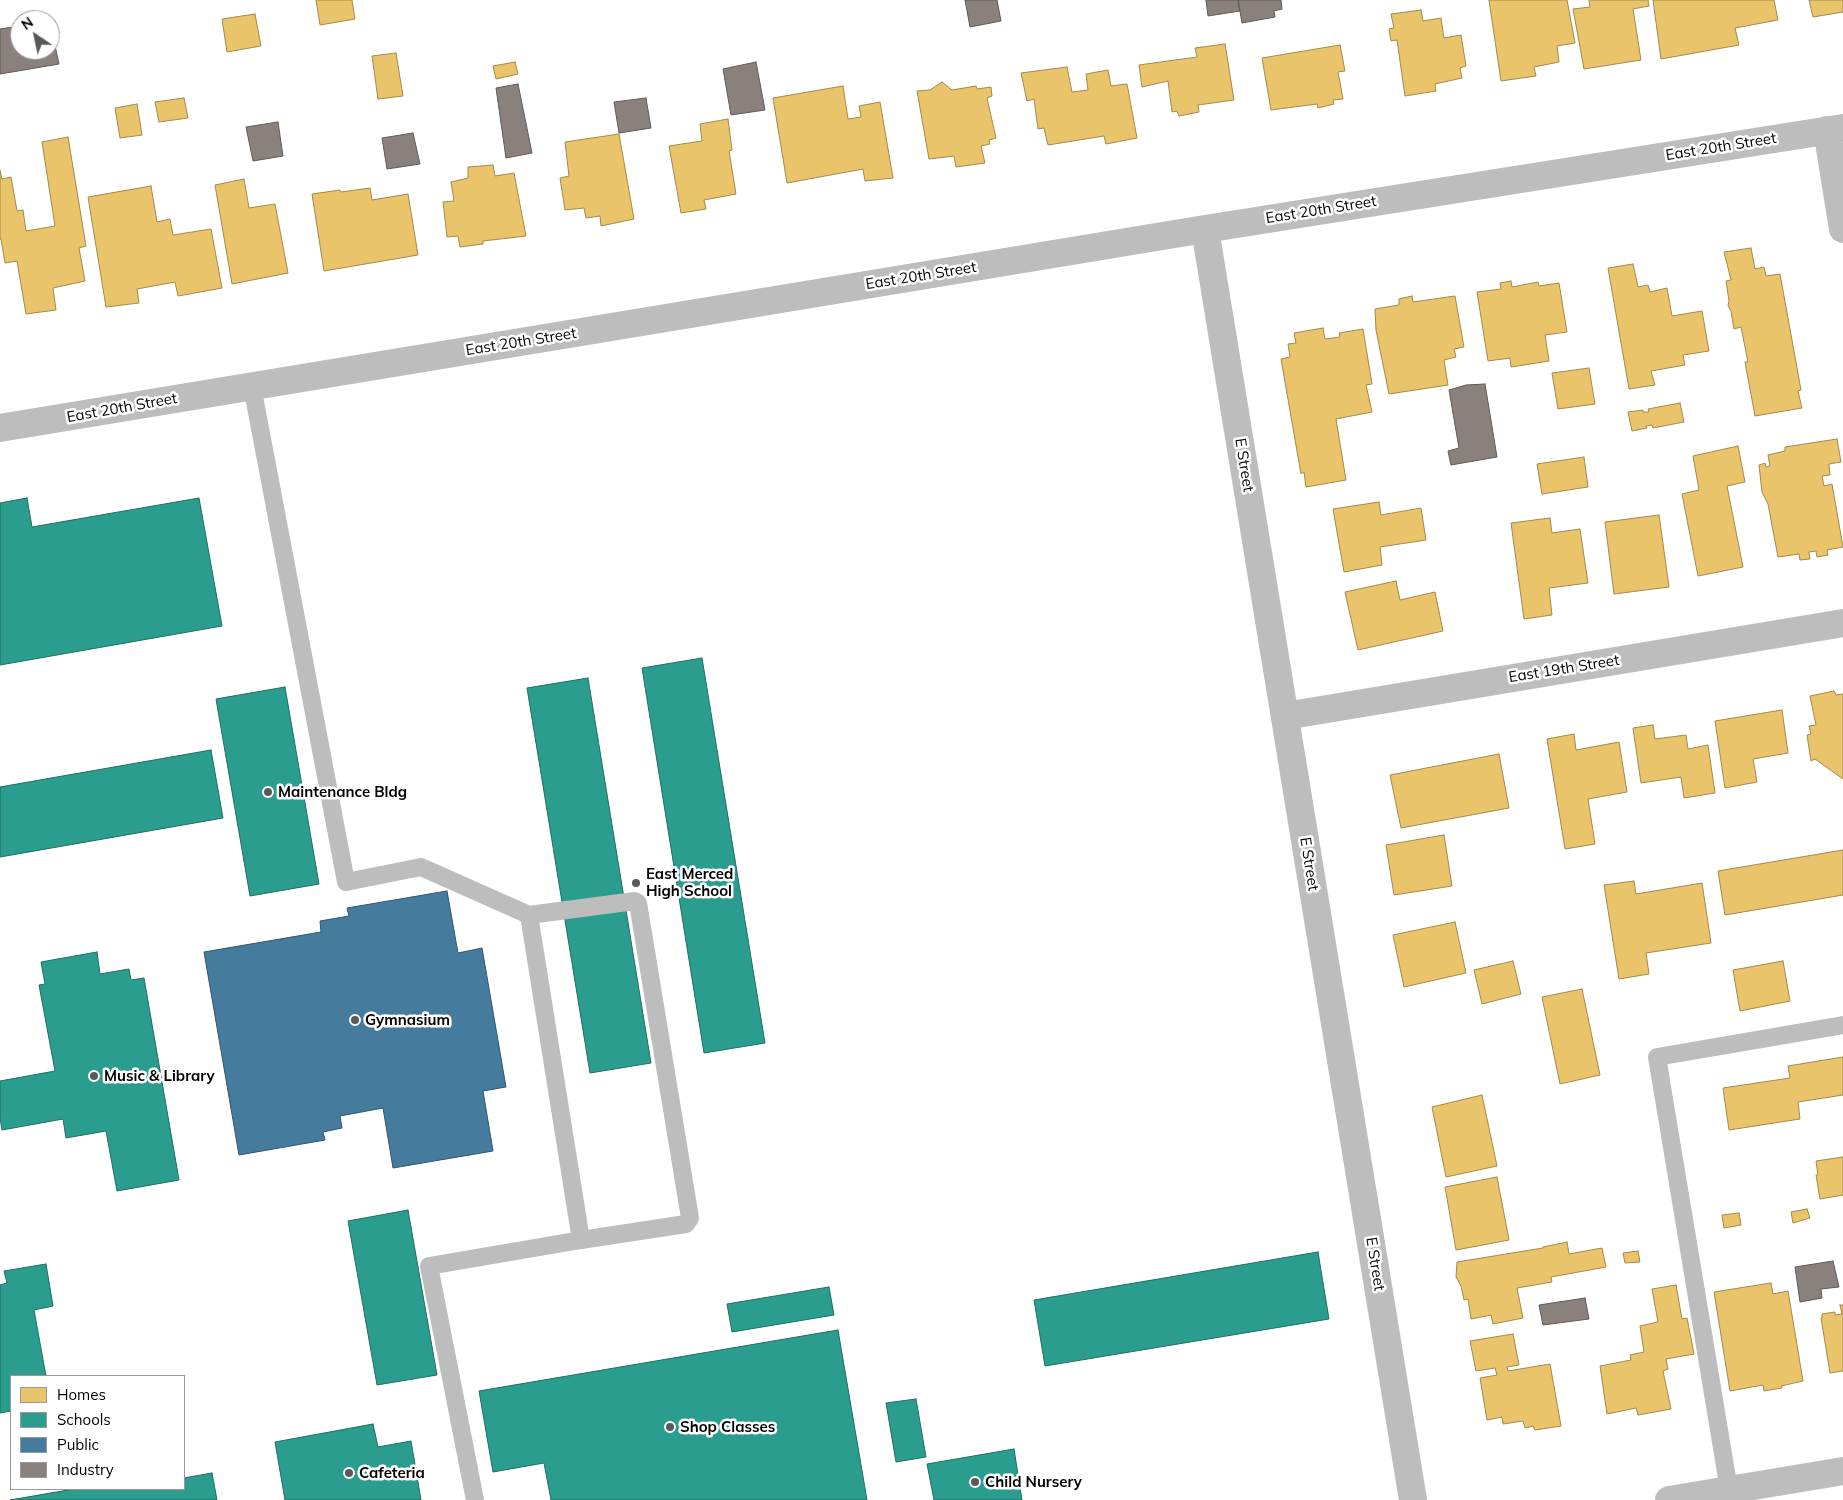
<!DOCTYPE html>
<html>
<head>
<meta charset="utf-8">
<style>
	body { margin:0 }
	#map { position:relative; width:1843px; height:1500px; overflow:hidden; background:#fff; font-family:Mulish,sans-serif }
	canvas { display:block }
	.legend { position:absolute; left:10px; top:1375px; width:175px; height:115px; box-sizing:border-box; background:#fff; border:1px solid #999; margin:0; padding:6px 9px; list-style:none; font-size:15px; color:#000 }
	.legend li { display:flex; align-items:center; gap:10px; height:25px }
	.legend b { width:25px; border:1px solid #999 }
	.north { position:absolute; left:10px; top:10px; width:50px; height:50px; box-sizing:border-box; background:#fff; border:1px solid #999; border-radius:50%; rotate:326deg; font-size:14px; font-weight:700; line-height:20px; text-align:center; color:#000 }
	.north::after { content:''; display:block; margin:auto; width:18px; height:22px; background:#595959; clip-path:polygon(50% 0,100% 100%,50% 72%,0 100%) }
</style>
</head>
<body>
<div id="map">
<canvas width="1843" height="1500"></canvas>
<ul class="legend">
<li><b style="height:14px;background:#e9c46a"></b>Homes</li>
<li><b style="height:14px;background:#2a9d8f"></b>Schools</li>
<li><b style="height:14px;background:#457b9d"></b>Public</li>
<li><b style="height:14px;background:#8a817c"></b>Industry</li>
</ul>
<div class="north">N</div>
</div>
<script>
const context = document.querySelector('canvas').getContext('2d');
context.lineJoin = 'round';
function fillPath(path, color) {
  context.fillStyle = color;
  context.fill(path, 'evenodd');
}
function shape(rows) {
  const path = new Path2D();
  for (const r of rows) {
    path.moveTo(r[0], r[1]);
    for (let i = 2; i < r.length; i += 2) path.lineTo(r[i], r[i + 1]);
  }
  return path;
}
function strokePath(path, color, width, dash) {
  context.strokeStyle = color;
  context.lineWidth = width;
  context.lineCap = dash ? 'butt' : 'round';
  context.setLineDash(dash || []);
  context.stroke(path);
}
function label(font, color, halo, rows, align = 'center') {
  context.font = font + ' Mulish,sans-serif';
  context.lineWidth = 5;
  context.setLineDash([]);
  context.textBaseline = 'middle';
  context.strokeStyle = halo;
  context.fillStyle = color;
  for (const [text, x, y, turn = 0] of rows) {
    context.save();
    context.translate(x, y);
    context.rotate((+turn || 0) * Math.PI / 180);
    context.textAlign = isNaN(turn) ? turn : align;
    if (halo) context.strokeText(text, 0, 0);
    context.fillText(text, 0, 0);
    context.restore();
  }
}
const homes = shape([
	[316,0,352,0,355,19,320,25,316,0],
	[1489,0,1567,0,1575,43,1557,46,1559,62,1534,67,1536,76,1501,81,1489,0],
	[1589,0,1648,0,1649,6,1633,9,1641,60,1584,69,1573,9,1590,7,1589,0],
	[1653,0,1774,0,1778,20,1735,28,1739,45,1661,59,1653,0],
	[1809,0,1843,0,1843,12,1813,17,1809,0],
	[1421,10,1423,21,1441,18,1444,38,1461,35,1466,66,1460,68,1462,78,1435,84,1436,91,1405,96,1397,40,1391,41,1389,29,1394,28,1391,14,1421,10],
	[255,14,261,46,227,52,222,19,255,14],
	[1225,44,1234,100,1198,105,1199,112,1179,116,1177,111,1172,112,1168,81,1142,87,1139,65,1197,57,1195,48,1225,44],
	[1340,45,1345,71,1338,72,1343,99,1333,100,1334,104,1318,108,1317,104,1271,110,1262,58,1340,45],
	[396,53,403,96,378,99,372,56,396,53],
	[515,62,518,74,496,79,493,66,515,62],
	[1067,67,1072,92,1088,90,1086,74,1108,70,1111,86,1127,84,1137,138,1106,144,1104,136,1048,145,1044,128,1038,129,1034,99,1027,101,1021,73,1067,67],
	[942,82,952,90,976,86,977,89,991,87,992,96,987,98,996,138,989,140,990,144,981,146,985,163,956,167,954,156,929,159,917,91,930,90,942,82],
	[843,86,848,119,861,117,859,106,880,102,893,178,865,181,863,169,787,183,773,98,843,86],
	[184,98,188,118,159,122,155,102,184,98],
	[137,104,142,135,120,138,115,108,137,104],
	[728,119,732,150,729,151,736,194,704,200,706,209,681,213,669,146,702,141,700,124,728,119],
	[619,134,634,219,601,226,600,216,586,218,584,208,565,210,560,178,569,176,565,142,619,134],
	[68,137,86,246,79,248,85,281,53,288,56,310,26,314,17,261,5,263,1,239,0,239,0,170,2,179,11,177,17,211,23,210,26,231,55,226,42,142,68,137],
	[493,165,495,176,514,173,526,236,483,241,483,244,460,247,458,236,447,237,443,202,454,201,451,182,468,178,468,167,493,165],
	[244,179,249,208,275,204,288,273,232,284,215,185,244,179],
	[151,186,157,222,170,219,173,235,211,229,222,288,178,296,175,282,137,289,139,303,106,307,88,197,151,186],
	[370,188,372,200,408,194,418,255,324,271,312,194,340,190,341,192,370,188],
	[1751,248,1755,269,1764,267,1766,276,1780,274,1801,390,1798,391,1802,408,1755,416,1745,362,1748,362,1741,327,1734,329,1731,311,1728,306,1729,301,1726,281,1731,280,1724,252,1751,248],
	[1633,264,1638,287,1648,285,1650,292,1667,288,1672,316,1702,311,1709,351,1683,355,1685,365,1651,371,1655,385,1629,389,1608,268,1633,264],
	[1511,281,1512,287,1538,282,1539,286,1559,283,1567,332,1545,335,1549,361,1511,367,1510,358,1488,361,1477,292,1501,289,1500,283,1511,281],
	[1412,296,1413,302,1455,296,1464,347,1454,349,1456,357,1444,360,1448,385,1389,394,1376,330,1375,309,1399,305,1399,299,1412,296],
	[1323,328,1325,339,1340,337,1339,333,1363,329,1372,384,1366,385,1372,412,1336,419,1346,480,1306,487,1304,472,1301,474,1281,359,1290,357,1288,344,1296,343,1294,333,1323,328],
	[1589,368,1595,404,1558,409,1552,373,1589,368],
	[1680,403,1684,422,1653,428,1652,425,1646,426,1647,428,1632,431,1628,412,1643,410,1643,412,1649,412,1648,409,1680,403],
	[1837,439,1841,462,1829,464,1830,475,1822,476,1824,486,1832,484,1843,547,1827,550,1828,555,1817,557,1816,551,1809,552,1810,559,1800,560,1799,554,1778,557,1768,504,1762,492,1759,465,1765,463,1766,467,1770,466,1768,455,1785,451,1785,447,1837,439],
	[1738,446,1745,482,1727,486,1743,567,1698,576,1682,494,1699,490,1693,456,1738,446],
	[1584,457,1588,487,1542,494,1537,464,1584,457],
	[1379,502,1381,515,1421,508,1426,540,1380,547,1382,565,1344,572,1333,509,1379,502],
	[1659,515,1669,587,1614,594,1605,522,1659,515],
	[1550,518,1552,533,1580,529,1588,583,1549,588,1552,615,1524,619,1511,523,1550,518],
	[1396,581,1400,600,1435,592,1443,631,1358,650,1345,592,1396,581],
	[1834,691,1836,695,1843,694,1843,779,1815,759,1811,761,1807,735,1811,734,1809,726,1816,725,1810,696,1834,691],
	[1782,710,1788,753,1753,759,1757,782,1725,788,1715,721,1782,710],
	[1653,725,1655,739,1686,735,1688,749,1708,745,1715,793,1684,798,1681,777,1641,783,1633,728,1653,725],
	[1574,734,1576,750,1619,742,1627,792,1588,799,1595,844,1565,849,1547,739,1574,734],
	[1499,754,1509,808,1401,828,1390,775,1499,754],
	[1444,835,1452,886,1394,895,1386,845,1444,835],
	[1843,850,1843,895,1725,915,1718,871,1843,850],
	[1634,881,1636,894,1702,883,1711,943,1646,953,1649,974,1619,979,1604,885,1634,881],
	[1455,922,1466,973,1404,987,1393,935,1455,922],
	[1513,961,1521,994,1482,1004,1474,970,1513,961],
	[1783,961,1790,1001,1740,1011,1733,970,1783,961],
	[1582,989,1600,1075,1560,1084,1542,997,1582,989],
	[1843,1057,1843,1095,1798,1102,1800,1119,1729,1130,1723,1088,1790,1078,1788,1066,1843,1057],
	[1482,1095,1497,1166,1446,1177,1432,1107,1482,1095],
	[1843,1157,1843,1195,1820,1199,1816,1175,1818,1175,1816,1161,1843,1157],
	[1497,1177,1509,1240,1456,1250,1445,1187,1497,1177],
	[1807,1209,1810,1218,1793,1223,1791,1212,1807,1209],
	[1739,1213,1741,1225,1724,1228,1722,1215,1739,1213],
	[1567,1242,1569,1254,1602,1248,1606,1267,1551,1277,1552,1282,1517,1288,1523,1318,1493,1324,1491,1315,1471,1319,1468,1299,1464,1300,1461,1286,1456,1277,1457,1262,1543,1248,1543,1247,1567,1242],
	[1638,1251,1640,1262,1625,1263,1623,1253,1638,1251],
	[1771,1283,1773,1294,1788,1291,1803,1381,1781,1386,1782,1388,1764,1391,1763,1385,1730,1391,1714,1292,1771,1283],
	[1676,1285,1682,1319,1687,1318,1694,1354,1666,1359,1668,1369,1663,1371,1671,1409,1638,1415,1636,1408,1607,1414,1600,1366,1631,1360,1630,1355,1644,1352,1640,1326,1658,1322,1652,1289,1676,1285],
	[1840,1305,1843,1305,1843,1371,1830,1373,1821,1318,1822,1318,1822,1314,1835,1312,1835,1315,1842,1314,1840,1305],
	[1513,1334,1519,1365,1507,1367,1508,1371,1550,1364,1561,1426,1535,1430,1533,1426,1525,1428,1523,1421,1503,1424,1502,1417,1487,1420,1480,1378,1497,1375,1495,1368,1476,1371,1470,1341,1513,1334]
]);
fillPath(homes, '#e9c46a');
strokePath(homes, '#a3894a', 1);
const schools = shape([
	[27,498,32,527,199,498,222,626,0,665,0,503,27,498],
	[702,658,765,1043,704,1053,642,668,702,658],
	[588,678,651,1063,590,1073,527,688,588,678],
	[285,687,319,884,250,896,216,699,285,687],
	[211,750,223,818,0,857,0,787,211,750],
	[97,952,100,974,129,969,131,980,144,978,179,1180,117,1191,106,1131,66,1138,63,1119,2,1130,0,1118,0,1081,55,1071,39,985,45,984,41,962,97,952],
	[408,1210,437,1375,377,1385,348,1221,408,1210],
	[1318,1252,1329,1319,1045,1366,1034,1300,1318,1252],
	[46,1264,53,1306,34,1310,46,1376,11,1376,11,1411,0,1413,0,1285,7,1283,4,1271,46,1264],
	[829,1287,834,1315,732,1332,727,1304,829,1287],
	[838,1330,867,1500,551,1500,544,1463,493,1472,479,1391,838,1330],
	[916,1399,926,1457,896,1462,886,1403,916,1399],
	[373,1424,378,1447,411,1441,421,1500,285,1500,275,1442,373,1424],
	[1014,1449,1022,1500,934,1500,927,1464,1014,1449],
	[212,1473,217,1500,10,1500,74,1489,184,1489,184,1478,212,1473]
]);
fillPath(schools, '#2a9d8f');
strokePath(schools, '#1d6e64', 1);
const public = shape([
	[447,891,458,953,482,948,506,1087,483,1091,493,1151,393,1168,383,1108,340,1116,342,1128,323,1132,325,1140,239,1155,204,952,321,932,320,921,349,916,347,908,447,891]
]);
fillPath(public, '#457b9d');
strokePath(public, '#30566e', 1);
const industry = shape([
	[965,0,997,0,1001,21,970,27,965,0],
	[1206,0,1238,0,1240,11,1208,16,1206,0],
	[1238,0,1281,0,1282,9,1274,11,1275,17,1242,23,1238,0],
	[50,23,59,64,0,74,0,29,20,26,20,50,50,50,50,23],
	[756,62,765,110,731,115,723,69,756,62],
	[518,84,532,153,506,158,496,88,518,84],
	[646,98,651,128,619,133,614,102,646,98],
	[278,122,283,156,253,161,246,127,278,122],
	[413,133,420,164,387,169,382,138,413,133],
	[1485,384,1497,457,1451,465,1448,451,1459,448,1449,390,1466,385,1485,384],
	[1833,1261,1839,1287,1821,1289,1822,1298,1800,1302,1795,1267,1833,1261],
	[1585,1298,1589,1319,1543,1325,1539,1305,1585,1298]
]);
fillPath(industry, '#8a817c');
strokePath(industry, '#615a57', 1);
strokePath(shape([
	[252,386,346,882,421,867,529,915,581,1240,686,1224,690,1218,638,903,635,901,529,915],
	[1729,1490,1657,1057,1843,1025],
	[475,1500,429,1266,581,1240]
]), '#bdbdbd', 18);
strokePath(shape([
	[1827,130,1843,229],
	[1205,229,1413,1500],
	[0,428,1205,229,1843,128],
	[1285,716,1843,623],
	[1669,1500,1843,1471]
]), '#bdbdbd', 28);
for (const [x, y, r, color] of [
	[268,792,5,"#595959"],
	[636,883,5,"#595959"],
	[355,1020,5,"#595959"],
	[94,1076,5,"#595959"],
	[670,1427,5,"#595959"],
	[349,1473,5,"#595959"],
	[975,1482,5,"#595959"]
]) {
  const dot = new Path2D();
  dot.arc(x, y, r, 0, 2 * Math.PI);
  context.fillStyle = color;
  context.fill(dot);
  strokePath(dot, '#fff', 2);
}
label('15px', '#000', '#fff', [
	["East 20th Street",1721,147,-9],
	["East 20th Street",1321,210,-9],
	["East 20th Street",921,276,-9],
	["East 20th Street",521,342,-9],
	["East 20th Street",122,408,-10],
	["E Street",1244,465,81],
	["East 19th Street",1564,669,-9],
	["E Street",1309,864,81],
	["E Street",1375,1264,81]
]);
label('bold 15px', '#000', '#fff', [
	["Maintenance Bldg",278,792],
	["East Merced",646,874],
	["High School",646,891],
	["Gymnasium",365,1020],
	["Music & Library",104,1076],
	["Shop Classes",680,1427],
	["Cafeteria",359,1473],
	["Child Nursery",985,1482]
], 'left');
</script>
</body>
</html>
